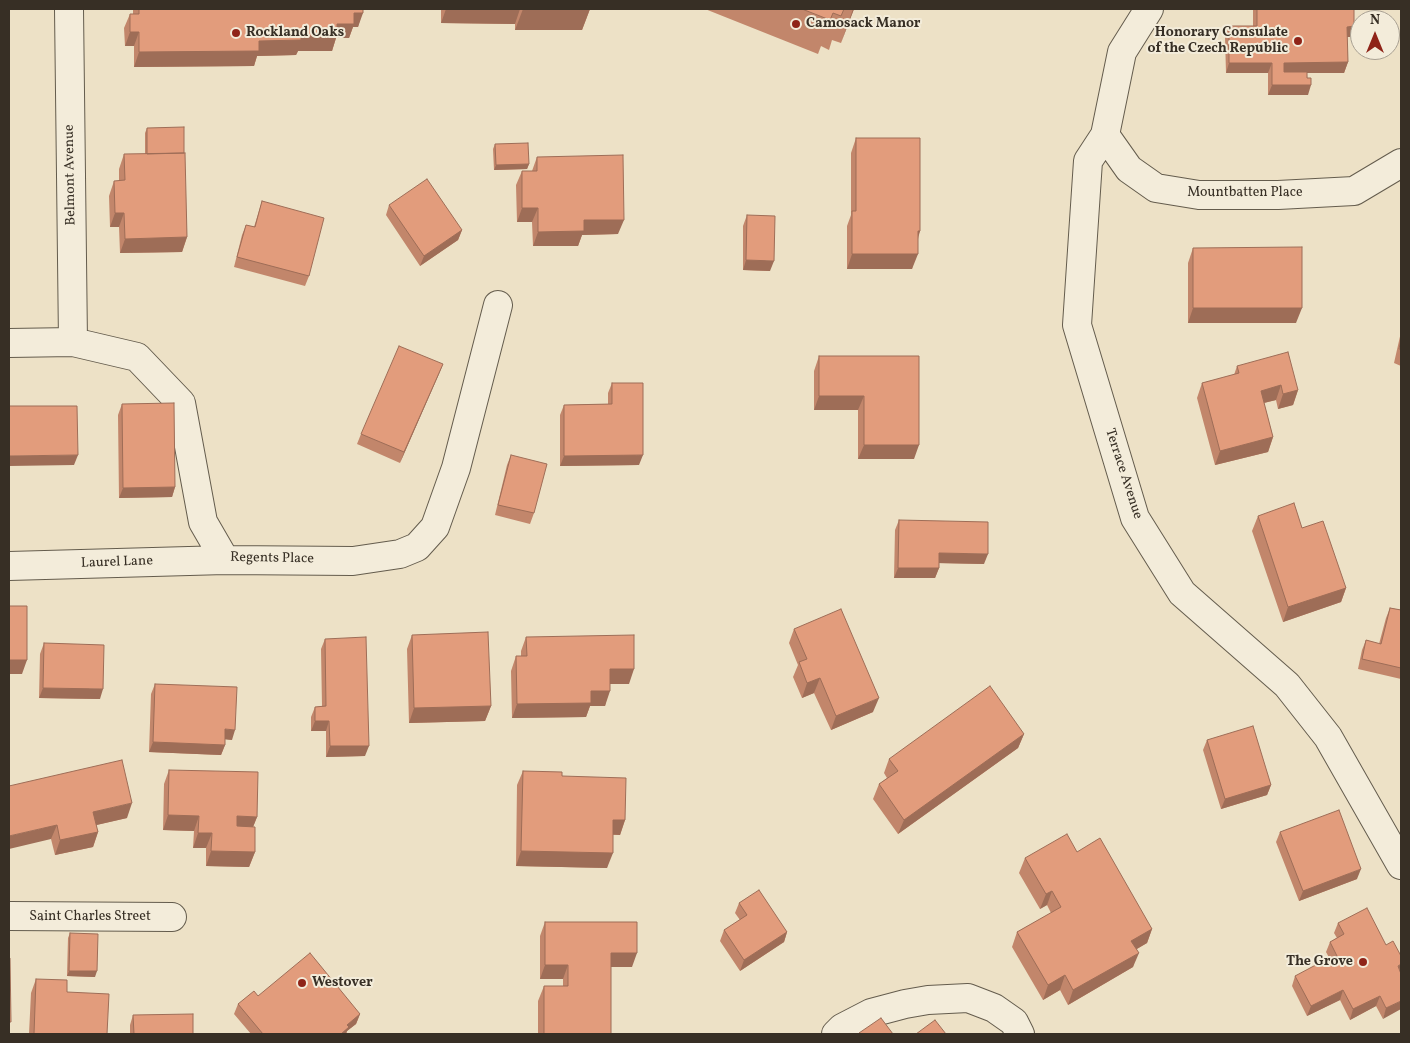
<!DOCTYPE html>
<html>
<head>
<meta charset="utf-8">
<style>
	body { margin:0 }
	#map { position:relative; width:1410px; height:1043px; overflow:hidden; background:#ede1c6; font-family:Vollkorn,serif }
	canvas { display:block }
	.frame { position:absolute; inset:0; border:10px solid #372f25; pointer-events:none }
	.north { position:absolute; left:1350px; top:10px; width:50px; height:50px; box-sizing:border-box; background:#f3ecda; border:1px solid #a8a092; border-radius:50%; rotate:0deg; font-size:14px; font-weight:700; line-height:20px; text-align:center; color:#372f25 }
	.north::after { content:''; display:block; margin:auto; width:18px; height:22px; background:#8f2418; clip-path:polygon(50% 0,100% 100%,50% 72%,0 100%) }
</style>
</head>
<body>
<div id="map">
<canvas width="1410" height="1043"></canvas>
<div class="frame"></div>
<div class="north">N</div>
</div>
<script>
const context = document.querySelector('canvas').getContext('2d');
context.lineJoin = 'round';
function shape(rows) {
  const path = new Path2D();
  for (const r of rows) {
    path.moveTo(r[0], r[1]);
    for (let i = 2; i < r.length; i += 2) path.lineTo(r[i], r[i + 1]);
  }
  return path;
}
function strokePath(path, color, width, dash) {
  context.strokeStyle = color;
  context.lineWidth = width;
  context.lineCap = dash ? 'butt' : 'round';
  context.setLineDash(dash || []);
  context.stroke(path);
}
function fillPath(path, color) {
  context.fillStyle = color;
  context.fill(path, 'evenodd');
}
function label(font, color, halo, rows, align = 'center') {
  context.font = font + ' Vollkorn,serif';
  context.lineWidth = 4;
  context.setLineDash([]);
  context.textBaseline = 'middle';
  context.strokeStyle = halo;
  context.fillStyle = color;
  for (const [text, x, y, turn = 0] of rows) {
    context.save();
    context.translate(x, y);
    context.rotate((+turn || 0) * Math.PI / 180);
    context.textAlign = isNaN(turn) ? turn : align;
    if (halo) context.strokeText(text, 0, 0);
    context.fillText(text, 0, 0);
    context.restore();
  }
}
const minor = shape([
	[69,9,73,342],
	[1149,9,1122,52,1105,135,1088,161,1077,325,1135,518,1182,593,1287,685,1328,737,1401,865],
	[1105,135,1129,169,1156,188,1199,195,1278,195,1354,191,1401,163],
	[9,343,73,342,137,357,181,403,203,522,225,560,353,561,400,554,417,547,435,527,456,468,498,305],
	[9,566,225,560],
	[9,916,172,917],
	[836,1034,842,1028,871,1013,905,1004,928,1000,968,998,994,1008,1014,1022,1020,1034]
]);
strokePath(minor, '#645c4d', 30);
strokePath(minor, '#f3ecda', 28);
fillPath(shape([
	[133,9,363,9,358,27,353,27,349,38,336,38,332,51,298,51,296,55,257,56,254,66,134,67,134,46,125,46,124,28,130,14,133,14],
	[441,9,590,9,582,30,515,30,515,24,441,23],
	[705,9,854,9,841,43,832,40,829,50,821,46,818,54],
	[1253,9,1354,9,1350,37,1347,37,1348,62,1344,73,1307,73,1308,95,1268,95,1268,73,1226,73,1225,37,1229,26,1253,26],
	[147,128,184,153,187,237,182,252,120,253,119,227,110,227,109,196,114,181,119,181,119,169,124,154,145,154,145,133],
	[856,138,920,231,918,239,912,269,847,269,847,226,851,215,851,153],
	[495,144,529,164,527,169,494,170,493,149],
	[537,157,618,234,582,235,578,246,533,246,532,222,517,222,516,185,522,171,532,171],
	[262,201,309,276,305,286,234,267,242,235,246,225,254,227],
	[389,205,462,230,458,240,420,266,386,215],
	[747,215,770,271,743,270,743,226],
	[1193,248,1296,323,1188,323,1188,263],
	[1401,332,1401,366,1394,363],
	[819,356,919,356,914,459,858,459,858,410,814,410,814,371],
	[443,364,400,463,357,444,361,434],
	[1237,366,1298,390,1293,405,1278,409,1276,400,1264,403,1273,437,1268,452,1215,465,1197,398,1202,383,1234,375],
	[612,383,639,465,560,466,560,415,564,405,608,404,608,393],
	[122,404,175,487,172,497,119,498,118,415],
	[511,455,534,513,530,524,495,515,507,465],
	[1258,516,1302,528,1346,588,1341,602,1283,622,1252,531],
	[899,520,984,564,939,563,939,568,935,578,894,578,895,530],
	[1390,608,1401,610,1401,679,1358,669,1362,650,1366,640,1379,644,1386,618],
	[794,629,873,712,831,730,814,693,802,698,793,677,798,665,789,643],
	[412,635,491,706,485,721,409,723,407,649],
	[526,637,629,684,610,684,605,706,590,706,586,717,512,718,511,671,516,656,521,656,521,651],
	[325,639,365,756,326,757,326,731,311,731,311,717,315,707,322,706,321,649],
	[44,643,100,699,39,698,40,654],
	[155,684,232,740,225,739,225,745,221,755,149,752,151,694],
	[1024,734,1018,748,898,834,873,799,879,784,887,778,884,773,889,759],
	[1207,740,1271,785,1267,795,1221,809,1203,750],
	[169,770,257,817,253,827,255,852,249,867,206,866,206,848,193,848,194,831,163,830,164,784],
	[523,771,562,776,625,820,620,835,613,835,607,868,516,866,517,785],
	[9,786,127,818,96,825,98,832,93,847,55,855,51,839],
	[1280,832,1357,879,1299,901,1276,842],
	[1077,852,1152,929,1147,943,1137,949,1133,967,1068,1005,1060,990,1043,1000,1012,947,1017,932,1051,913,1047,905,1040,909,1019,873,1025,858],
	[739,903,787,932,784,942,740,971,720,941,724,930,740,920,735,913],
	[545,922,632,967,611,967,611,1034,538,1034,538,1001,544,986,563,986,563,979,540,979,540,936],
	[1338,923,1386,945,1401,971,1383,1019,1376,1006,1350,1020,1340,1000,1307,1016,1292,986,1295,976,1333,965,1326,952,1330,942,1337,938,1334,933],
	[70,933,95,977,67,976,68,938],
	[36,979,67,992,107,1034,29,1034,31,993],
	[258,996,360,1014,356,1024,347,1031,346,1034,251,1034,234,1014,238,1004],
	[133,1015,193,1034,130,1034,130,1025]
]), '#c2866b');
fillPath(shape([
	[446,9,520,9,515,24,441,23],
	[523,9,590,9,582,30,515,30],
	[853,9,854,9,841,43],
	[354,13,363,13,358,27,353,27,349,38,336,38,332,51,298,51,296,55,257,56,254,66,134,67,139,52,259,41,301,36,337,24],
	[1354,26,1350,37,1344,37,1347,27],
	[130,32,139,32,134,46,125,46],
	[1348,62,1344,73,1280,73,1284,63],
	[1229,63,1272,63,1268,73,1226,73],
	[1272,85,1311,85,1308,95,1268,95],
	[529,164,527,169,494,170,496,165],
	[522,208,538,208,532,222,517,222],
	[115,213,124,213,119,227,110,227],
	[584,220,624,220,618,234,582,235,578,246,533,246,538,232],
	[462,230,458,240,420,266,424,256],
	[918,231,920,231,915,245],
	[187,237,182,252,120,253,125,239],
	[852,254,918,254,912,269,847,269],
	[746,260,774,261,770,271,743,270],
	[1193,308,1302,308,1296,323,1188,323],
	[443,364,439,374,400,463,404,452],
	[1281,385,1276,400,1255,405,1261,391],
	[1298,390,1293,405,1278,409,1283,394],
	[819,396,864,396,858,410,814,410],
	[1273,437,1268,452,1215,465,1220,451],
	[864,445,919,445,914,459,858,459],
	[78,455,74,465,9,466,9,456],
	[643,455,639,465,560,466,564,456],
	[175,487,172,497,119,498,123,488],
	[939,553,988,554,984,564,935,563],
	[898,568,939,568,935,578,894,578],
	[1346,588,1341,602,1283,622,1288,607],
	[9,660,27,660,22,674,9,674],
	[610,669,634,669,629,684,604,684],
	[820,678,814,693,802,698,807,683],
	[43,688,103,689,100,699,39,698],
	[591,691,610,691,605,706,590,706,586,717,512,718,517,704],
	[879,698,873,712,831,730,836,716],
	[491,706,485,721,409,723,414,708],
	[315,721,329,721,326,731,311,731],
	[225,729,235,730,232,740,222,739],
	[1024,734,1018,748,898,834,904,820],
	[153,742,225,745,221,755,149,752],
	[330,746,369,746,365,756,326,757],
	[1271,785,1267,795,1221,809,1225,799],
	[132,803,127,818,88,827,93,812],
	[168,815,199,816,194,831,163,830],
	[237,816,257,817,251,832,232,831],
	[613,820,625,820,620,835,608,834],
	[57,825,51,839,9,849,9,836],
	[98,832,93,847,55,855,60,840],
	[198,833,212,833,206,848,193,848],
	[211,851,255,852,249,867,206,866],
	[521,851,613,853,607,868,516,866],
	[1361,869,1357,879,1299,901,1303,891],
	[1052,891,1047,905,1040,909,1046,894],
	[1152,929,1147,943,1126,955,1131,941],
	[787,932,784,942,740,971,744,960],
	[611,953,637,953,632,967,606,967],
	[1139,953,1133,967,1068,1005,1073,990],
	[1401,964,1401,973,1398,966],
	[545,965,568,965,563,979,540,979],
	[69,971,97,971,95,977,67,976],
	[1065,975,1060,990,1043,1000,1048,985],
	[1343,990,1340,1000,1307,1016,1311,1006],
	[1380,996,1376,1006,1350,1020,1353,1009],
	[1401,1001,1401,1009,1383,1019,1386,1008],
	[360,1014,356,1024,347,1031,346,1034,341,1034,347,1025]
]), '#9e6d57');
const building = shape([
	[139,9,363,9,363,13,354,13,354,24,337,24,337,36,301,36,301,40,259,41,259,51,139,52,139,32,130,32,130,14,139,14,139,9],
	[802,9,844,9,841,16,833,13,830,20,802,9],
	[1257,9,1354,9,1354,26,1347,27,1348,62,1284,63,1284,72,1307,72,1307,78,1311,78,1311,85,1272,85,1272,63,1229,63,1229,26,1257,26,1257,9],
	[184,127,184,153,147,154,147,128,184,127],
	[856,138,920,138,920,231,918,231,918,254,852,254,852,211,856,211,856,138],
	[528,143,529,164,496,165,495,144,528,143],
	[185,153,187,237,125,239,124,213,115,213,114,181,125,180,124,154,185,153],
	[623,155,624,220,584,220,584,231,538,232,538,208,522,208,522,171,537,171,537,157,623,155],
	[427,179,462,230,424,256,389,205,427,179],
	[262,201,324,218,309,276,237,257,246,225,255,227,262,201],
	[747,215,775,216,774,261,746,260,747,215],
	[1302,247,1302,308,1193,308,1193,248,1302,247],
	[1401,339,1401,349,1399,349,1401,339],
	[399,346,443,364,404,452,361,434,399,346],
	[1288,352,1298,390,1283,394,1281,385,1261,391,1273,437,1220,451,1202,383,1239,373,1237,366,1288,352],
	[819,356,919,356,919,445,864,445,864,396,819,396,819,356],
	[612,383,643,383,643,455,564,456,564,405,612,404,612,383],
	[174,403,175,487,123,488,122,404,174,403],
	[9,406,77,406,78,455,9,456,9,406],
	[511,455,547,464,534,513,498,505,511,455],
	[1294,503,1302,528,1323,521,1346,588,1288,607,1258,516,1294,503],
	[899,520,988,522,988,554,939,553,939,568,898,568,899,520],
	[9,606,27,606,27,660,9,660,9,606],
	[1390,608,1401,610,1401,668,1362,659,1366,640,1381,644,1390,608],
	[841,609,879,698,836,716,820,678,807,683,799,662,807,659,794,629,841,609],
	[488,632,491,706,414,708,412,635,488,632],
	[634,635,634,669,610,669,610,691,591,691,591,703,517,704,516,656,527,656,526,637,634,635],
	[366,637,369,746,330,746,329,721,315,721,315,707,326,706,325,639,366,637],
	[44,643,104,645,103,689,43,688,44,643],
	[155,684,237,687,235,730,225,729,225,745,153,742,155,684],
	[990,686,1024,734,904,820,879,784,898,771,889,759,990,686],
	[1253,726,1271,785,1225,799,1207,740,1253,726],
	[122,760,132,803,93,812,98,832,60,840,57,825,9,836,9,786,122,760],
	[169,770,258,772,257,817,237,816,237,826,255,827,255,852,211,851,212,833,198,833,199,816,168,815,169,770],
	[523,771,562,772,562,776,626,778,625,820,613,820,613,853,521,851,523,771],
	[1339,810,1361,869,1303,891,1280,832,1339,810],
	[1067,834,1077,852,1100,838,1152,929,1131,941,1139,953,1073,990,1065,975,1048,985,1017,932,1061,907,1052,891,1046,894,1025,858,1067,834],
	[759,890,787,932,744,960,724,930,747,915,739,903,759,890],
	[1367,908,1386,945,1393,941,1401,956,1401,964,1398,966,1401,974,1401,1001,1386,1008,1380,996,1353,1009,1343,990,1311,1006,1295,976,1327,959,1331,966,1340,962,1330,942,1344,934,1338,923,1367,908],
	[545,922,637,922,637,953,611,953,611,1034,544,1034,544,986,568,986,568,965,545,965,545,922],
	[70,933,98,934,97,971,69,971,70,933],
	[310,953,360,1014,347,1025,349,1027,341,1034,263,1034,238,1004,254,991,258,996,310,953],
	[9,958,10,958,11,1022,9,1022,9,958],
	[36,979,67,980,67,992,109,994,107,1034,34,1034,36,979],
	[193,1014,193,1034,134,1034,133,1015,193,1014],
	[881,1018,893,1034,860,1034,859,1033,881,1018],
	[935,1020,946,1034,916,1034,935,1020]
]);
fillPath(building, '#e29c7c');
strokePath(building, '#9e6d57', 1);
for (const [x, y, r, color] of [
	[796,24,5,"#8f2418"],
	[236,33,5,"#8f2418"],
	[1298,41,5,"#8f2418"],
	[1363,962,5,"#8f2418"],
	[302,983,5,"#8f2418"]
]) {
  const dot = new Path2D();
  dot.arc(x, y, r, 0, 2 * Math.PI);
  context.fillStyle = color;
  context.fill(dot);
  strokePath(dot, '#f3ecda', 2);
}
label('bold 14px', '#372f25', '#f3ecda', [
	["Camosack Manor",806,24],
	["Rockland Oaks",246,33],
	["Honorary Consulate",1288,33,"right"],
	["of the Czech Republic",1288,49,"right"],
	["The Grove",1353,962,"right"],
	["Westover",312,983]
], 'left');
label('14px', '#372f25', '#f3ecda', [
	["Belmont Avenue",71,175,-91],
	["Mountbatten Place",1245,193],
	["Terrace Avenue",1123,474,72],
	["Regents Place",272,559,1],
	["Laurel Lane",117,563,-2],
	["Saint Charles Street",90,917]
]);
</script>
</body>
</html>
